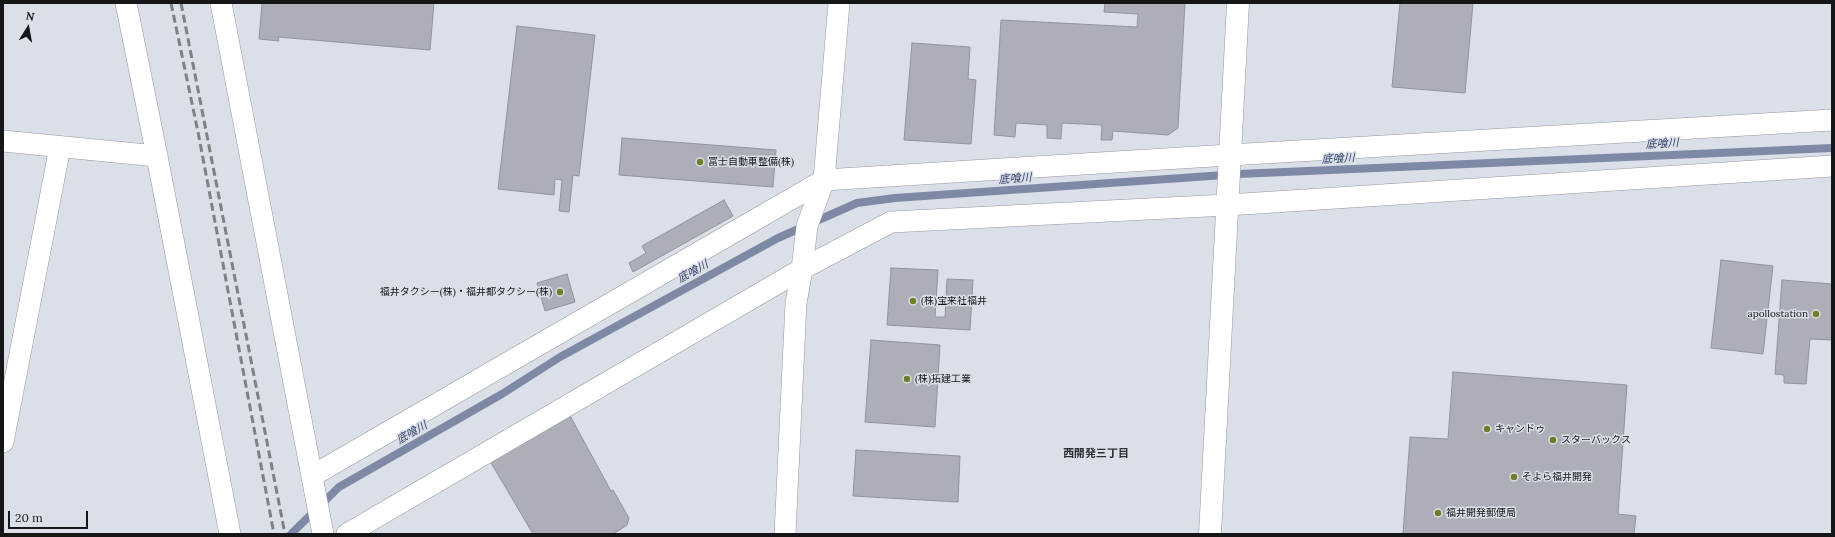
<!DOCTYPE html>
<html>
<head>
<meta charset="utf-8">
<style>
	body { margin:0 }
	#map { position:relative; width:1835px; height:537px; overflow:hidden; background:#dbdfe7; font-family:Lora,serif }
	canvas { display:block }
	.frame { position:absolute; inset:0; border:4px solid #141618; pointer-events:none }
	.north { position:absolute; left:8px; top:8px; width:40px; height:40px; -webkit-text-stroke:3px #dbdfe7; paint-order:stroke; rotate:11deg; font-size:11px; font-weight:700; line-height:16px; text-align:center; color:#141618 }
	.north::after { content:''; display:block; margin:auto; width:14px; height:18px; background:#141618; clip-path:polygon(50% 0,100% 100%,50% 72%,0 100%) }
	.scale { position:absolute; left:8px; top:511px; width:80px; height:18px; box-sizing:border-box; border:2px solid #141618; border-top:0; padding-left:5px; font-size:12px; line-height:14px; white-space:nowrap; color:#141618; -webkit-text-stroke:3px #dbdfe7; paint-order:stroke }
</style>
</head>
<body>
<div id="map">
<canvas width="1835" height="537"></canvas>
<div class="frame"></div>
<div class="north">N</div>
<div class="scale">20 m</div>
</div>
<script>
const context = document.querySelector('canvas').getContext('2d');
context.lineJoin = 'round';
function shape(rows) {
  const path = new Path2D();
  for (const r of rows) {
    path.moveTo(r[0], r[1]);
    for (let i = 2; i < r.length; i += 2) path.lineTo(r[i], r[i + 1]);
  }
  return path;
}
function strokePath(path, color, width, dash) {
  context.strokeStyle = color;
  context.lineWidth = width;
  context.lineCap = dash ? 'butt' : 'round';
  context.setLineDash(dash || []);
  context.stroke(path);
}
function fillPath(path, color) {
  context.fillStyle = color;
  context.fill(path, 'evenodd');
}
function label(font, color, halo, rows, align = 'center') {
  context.font = font + ' Lora,"Noto Sans JP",serif';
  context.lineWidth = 3;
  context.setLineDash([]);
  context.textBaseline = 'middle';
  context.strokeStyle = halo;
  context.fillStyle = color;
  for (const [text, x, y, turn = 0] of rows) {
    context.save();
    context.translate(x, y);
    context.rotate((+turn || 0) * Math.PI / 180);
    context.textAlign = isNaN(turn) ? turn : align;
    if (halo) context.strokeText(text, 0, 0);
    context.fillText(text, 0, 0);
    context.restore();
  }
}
strokePath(shape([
	[291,534,339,487,502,394,560,357,778,238,857,203,895,198,1239,174,1832,148]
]), '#7e8aa5', 8);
const building = shape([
	[262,3,434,3,430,50,278,37,279,41,259,39,262,3],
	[1105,3,1185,3,1178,128,1168,135,1113,131,1112,140,1101,140,1102,125,1062,123,1061,139,1047,138,1047,125,1016,123,1015,137,994,135,1001,20,1137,27,1138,14,1104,12,1105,3],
	[1400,3,1473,3,1465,93,1392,87,1400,3],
	[517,26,595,35,579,176,573,175,569,212,559,211,562,180,555,179,554,195,498,189,517,26],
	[912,43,970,47,968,79,976,80,971,144,904,140,912,43],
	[622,138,776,150,773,187,619,175,622,138],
	[724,200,733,216,633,272,629,263,646,253,642,246,724,200],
	[1721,260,1773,266,1763,354,1711,348,1721,260],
	[891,268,938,270,935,317,945,317,947,279,973,280,970,330,887,325,891,268],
	[567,274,575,302,545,311,537,283,567,274],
	[1782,280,1832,284,1832,340,1810,339,1806,384,1784,383,1784,375,1775,374,1782,280],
	[871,340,940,345,935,427,865,422,871,340],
	[1453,372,1627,385,1618,514,1636,516,1634,534,1403,534,1410,437,1448,439,1453,372],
	[568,412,611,491,613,490,629,518,627,525,615,533,616,534,533,534,487,456,568,412],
	[856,450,960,456,958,502,853,496,856,450]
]);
fillPath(building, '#acafb7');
strokePath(building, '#91949c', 1);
const minor = shape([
	[126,3,157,156,230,534],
	[221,3,323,534],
	[3,141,157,156],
	[3,442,60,147],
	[312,476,824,180,1229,155,1832,120],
	[347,534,802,269,891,222,1227,205,1832,166],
	[785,534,796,303,802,269,807,226,824,180,839,3]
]);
const tertiary = shape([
	[1210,534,1238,3]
]);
strokePath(minor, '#94979f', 22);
strokePath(tertiary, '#94979f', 23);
strokePath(minor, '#fff', 21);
strokePath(tertiary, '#fff', 22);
strokePath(shape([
	[171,3,198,132,274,534],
	[181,3,285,534]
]), '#7e8186', 3, [8, 4]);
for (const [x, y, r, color] of [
	[700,162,4,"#707d2a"],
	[560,292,4,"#707d2a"],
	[913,301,4,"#707d2a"],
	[1816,314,4,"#707d2a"],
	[907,379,4,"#707d2a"],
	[1487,429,4,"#707d2a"],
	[1553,440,4,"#707d2a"],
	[1514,477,4,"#707d2a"],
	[1438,513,4,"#707d2a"]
]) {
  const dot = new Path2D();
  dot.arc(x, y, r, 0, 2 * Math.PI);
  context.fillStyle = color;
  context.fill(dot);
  strokePath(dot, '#dbdfe7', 1.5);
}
label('10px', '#141618', '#dbdfe7', [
	["冨士自動車整備(株)",708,162],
	["福井タクシー(株)・福井都タクシー(株)",552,292,"right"],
	["(株)宝来社福井",921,301],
	["apollostation",1808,314,"right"],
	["(株)拓建工業",915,379],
	["キャンドゥ",1495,429],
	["スターバックス",1561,440],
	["そよら福井開発",1522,477],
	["福井開発郵便局",1446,513]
], 'left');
label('italic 11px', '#34436c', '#dbdfe7', [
	["底喰川",1662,144,-3],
	["底喰川",1338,159,-3],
	["底喰川",1015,179,-4],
	["底喰川",693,272,-29],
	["底喰川",412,433,-30]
]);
label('bold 11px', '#2c2f35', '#dbdfe7', [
	["西開発三丁目",1096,454]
]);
</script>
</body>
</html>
